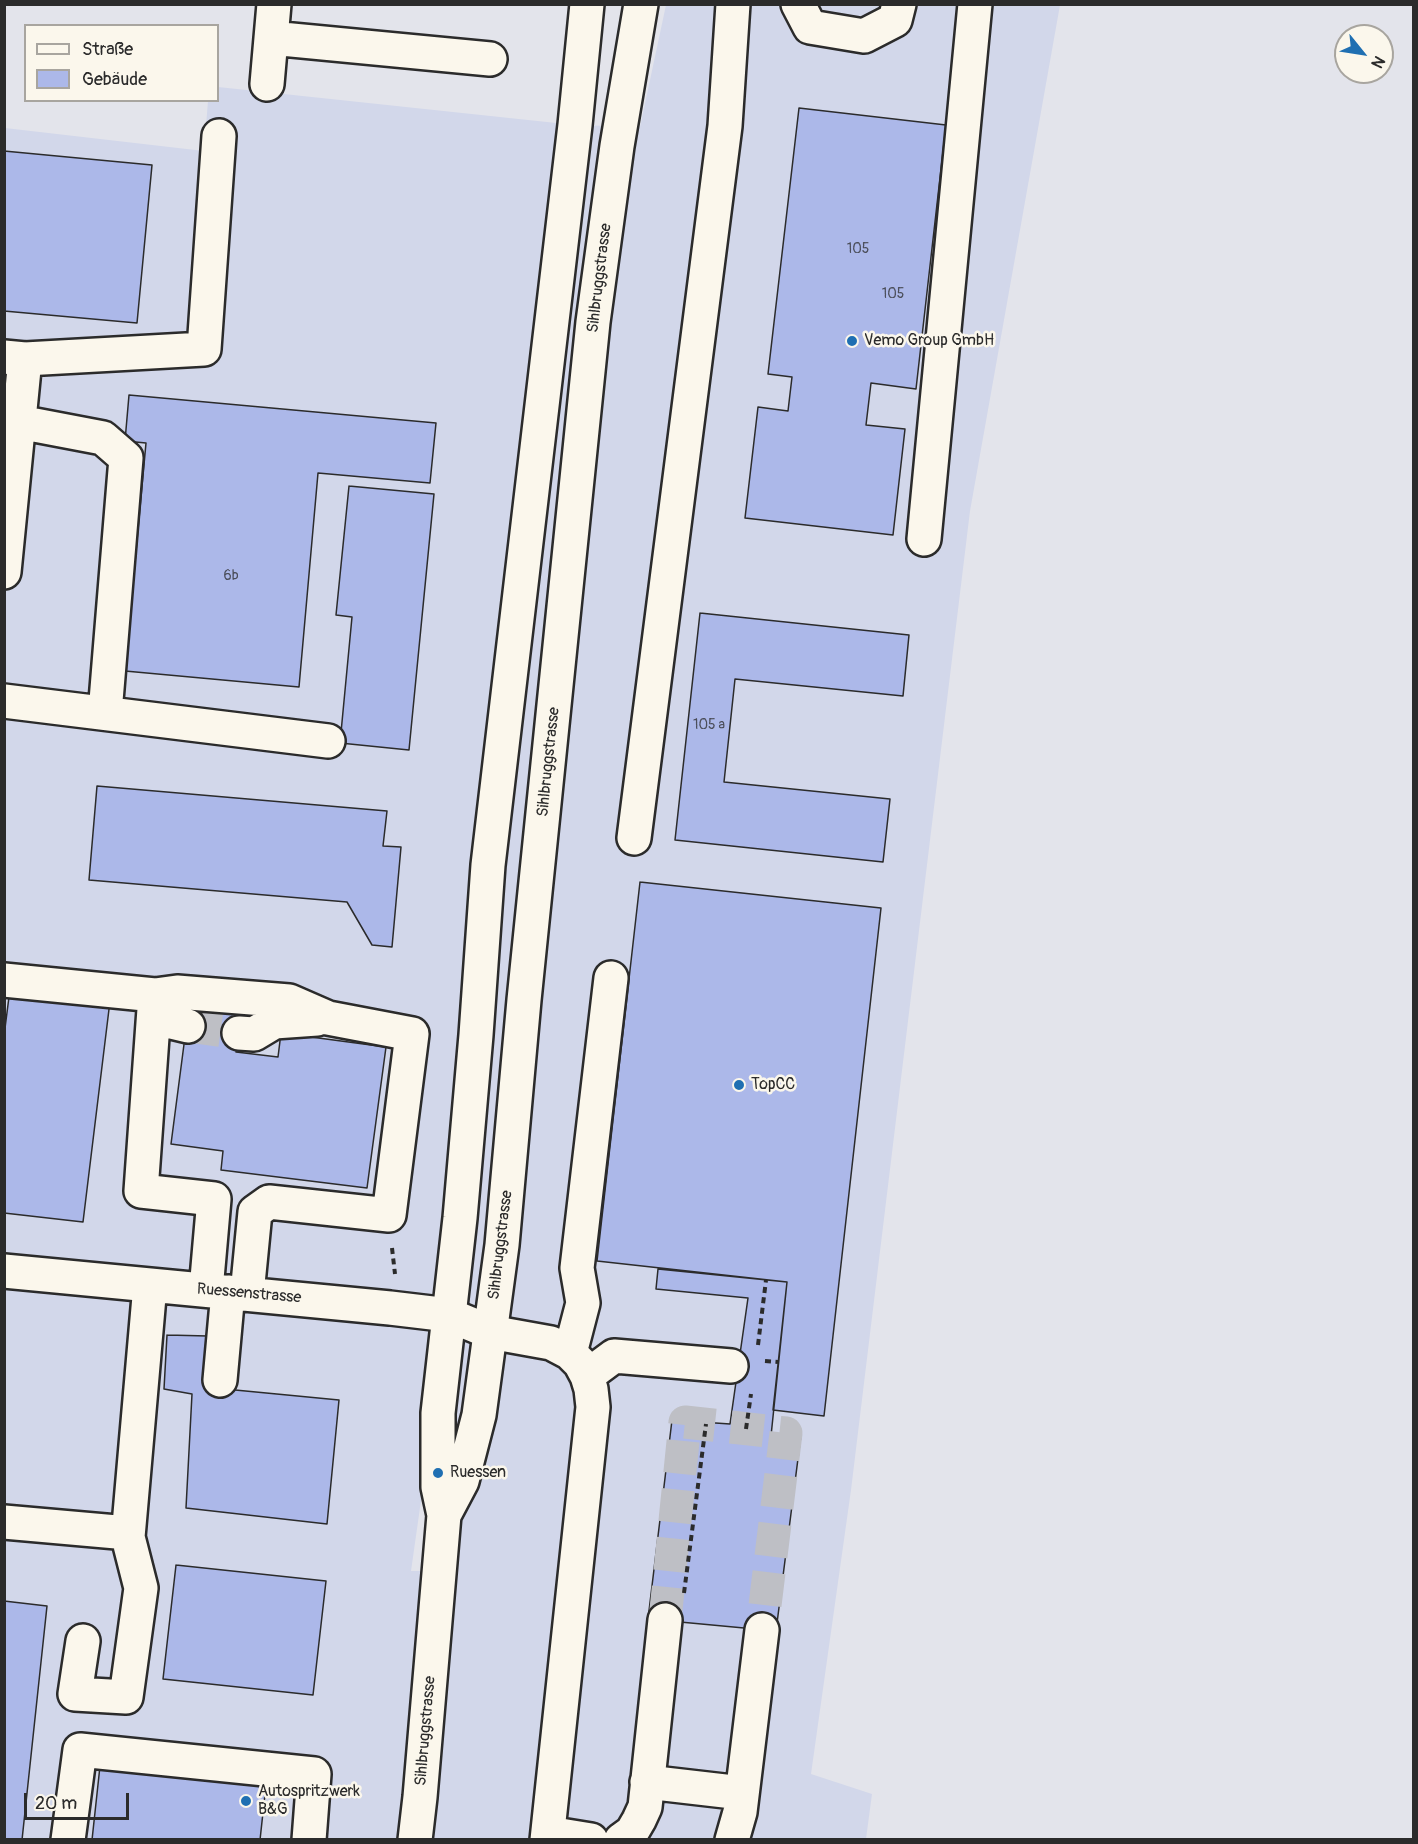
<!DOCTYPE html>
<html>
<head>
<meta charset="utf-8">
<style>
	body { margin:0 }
	#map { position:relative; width:1418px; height:1844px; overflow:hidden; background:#e3e4eb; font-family:Pangolin,sans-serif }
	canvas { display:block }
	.frame { position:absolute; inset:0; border:6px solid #2b2b2b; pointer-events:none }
	.legend { position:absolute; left:24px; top:24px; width:195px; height:78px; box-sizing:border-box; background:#fbf7ec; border:2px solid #a8a59f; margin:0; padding:8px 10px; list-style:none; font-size:18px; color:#2b2b2b }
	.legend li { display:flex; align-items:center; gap:12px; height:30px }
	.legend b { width:30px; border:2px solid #a8a59f }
	.north { position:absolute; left:1334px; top:24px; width:60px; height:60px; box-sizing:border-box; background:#fbf7ec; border:2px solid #a8a59f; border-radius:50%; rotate:120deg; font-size:16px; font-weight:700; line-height:24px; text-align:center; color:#2b2b2b }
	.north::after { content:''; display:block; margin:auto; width:21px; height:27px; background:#1f6fb2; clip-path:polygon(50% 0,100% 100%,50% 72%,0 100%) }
	.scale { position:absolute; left:24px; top:1793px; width:105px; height:27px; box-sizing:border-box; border:3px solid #2b2b2b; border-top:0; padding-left:8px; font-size:18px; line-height:21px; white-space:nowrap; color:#2b2b2b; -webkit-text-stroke:4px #fbf7ec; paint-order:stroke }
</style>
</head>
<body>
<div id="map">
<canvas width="1418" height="1844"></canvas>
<div class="frame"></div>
<ul class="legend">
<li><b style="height:8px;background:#fbf7ec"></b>Straße</li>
<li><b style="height:16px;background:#acb8e9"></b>Gebäude</li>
</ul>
<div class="north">N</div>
<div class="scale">20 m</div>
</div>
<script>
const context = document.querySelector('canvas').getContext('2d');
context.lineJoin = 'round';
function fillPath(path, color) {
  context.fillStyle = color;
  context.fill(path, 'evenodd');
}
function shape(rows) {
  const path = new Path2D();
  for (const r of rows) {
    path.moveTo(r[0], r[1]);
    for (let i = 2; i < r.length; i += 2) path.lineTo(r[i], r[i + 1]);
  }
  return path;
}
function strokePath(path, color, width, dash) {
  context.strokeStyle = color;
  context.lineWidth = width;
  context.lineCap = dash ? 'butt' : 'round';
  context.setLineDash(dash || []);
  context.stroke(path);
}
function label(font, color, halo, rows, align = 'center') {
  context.font = font + ' Pangolin,sans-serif';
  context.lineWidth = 5;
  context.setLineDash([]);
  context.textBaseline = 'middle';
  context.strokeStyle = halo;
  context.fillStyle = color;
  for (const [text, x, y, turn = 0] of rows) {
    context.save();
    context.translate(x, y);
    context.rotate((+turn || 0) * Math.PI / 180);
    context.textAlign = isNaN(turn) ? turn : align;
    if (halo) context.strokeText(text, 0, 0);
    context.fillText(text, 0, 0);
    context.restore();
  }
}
fillPath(shape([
	[666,5,1060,5,970,511,851,1490,811,1774,872,1794,866,1839,5,1840,5,128,204,151,208,101,218,100,218,87,575,125,640,127],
	[455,1261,440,1571,411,1571]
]), '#d2d7ea');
const building = shape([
	[799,108,946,125,916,389,871,383,866,425,905,429,893,535,745,518,758,407,788,411,792,377,768,374,799,108],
	[4,151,152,165,137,323,4,311,4,151],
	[129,395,436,423,430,483,318,473,299,687,125,671,146,443,125,441,129,395],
	[349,486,434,494,409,750,340,743,352,617,336,615,349,486],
	[700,613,909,635,903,696,735,679,724,782,890,799,883,862,675,840,700,613],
	[97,786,387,811,383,846,401,847,392,947,372,945,347,902,89,880,97,786],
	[640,882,881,908,824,1416,773,1410,787,1282,597,1261,640,882],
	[10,989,110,1001,83,1222,4,1213,4,1036,10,989],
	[189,1006,242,1013,236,1052,278,1057,281,1033,386,1047,367,1188,221,1170,223,1151,171,1144,189,1006],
	[658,1269,787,1282,771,1436,801,1435,776,1631,648,1619,672,1420,730,1424,748,1298,656,1289,658,1269],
	[167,1335,208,1336,204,1387,339,1400,327,1524,186,1508,192,1394,164,1389,167,1335],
	[176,1565,326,1581,313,1695,163,1679,176,1565],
	[4,1601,47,1606,22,1840,4,1840,4,1601],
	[100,1766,266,1785,260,1840,92,1840,100,1766]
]);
fillPath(building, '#acb8e9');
strokePath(building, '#2b2b2b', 1.5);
strokePath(shape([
	[188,1026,239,1033],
	[665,1620,685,1422,786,1433,762,1630]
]), '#bebfc5', 33, [33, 16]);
const minor = shape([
	[798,4,810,27,864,36,895,20,899,4],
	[271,38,490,59],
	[267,84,274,4],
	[4,357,25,359,204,349,219,136],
	[19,422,103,438,126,458,105,713],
	[924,539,975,4],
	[4,572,25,359],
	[4,701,328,741],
	[634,838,725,126,733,4],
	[4,980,155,995,141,1191,214,1199,206,1290],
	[188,1026,167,1021,155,995,177,992,289,1001,328,1018,412,1034,389,1215,269,1202,255,1212,247,1294],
	[239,1033,254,1034,274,1022,317,1019],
	[4,1271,390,1308,449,1315,490,1332,551,1343,570,1353,580,1363,587,1376,591,1389,593,1407,547,1840],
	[570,1353,583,1303,577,1268,611,978],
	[587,1376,614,1356,731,1366],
	[220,1380,228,1292],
	[4,1522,128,1533],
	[83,1641,75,1694,126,1697,141,1588,128,1537,150,1285],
	[647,1782,742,1793],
	[548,1833,591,1840],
	[68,1840,80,1750,314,1774,309,1840],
	[621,1840,632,1832,639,1820,645,1807,665,1620],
	[732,1840,740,1812,762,1630]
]);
const major = shape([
	[444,1515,462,1481,479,1415,502,1245,524,1000,593,322,617,146,641,4],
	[415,1840,420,1797,444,1515,438,1487,438,1413,460,1218,476,1035,488,865,575,125,587,4]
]);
strokePath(minor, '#2b2b2b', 38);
strokePath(major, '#2b2b2b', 38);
strokePath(shape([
	[392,1248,395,1274],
	[758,1345,766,1280],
	[765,1361,778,1362],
	[746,1429,751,1394],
	[684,1593,706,1424]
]), '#2b2b2b', 4, [6, 4.5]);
strokePath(minor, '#fbf7ec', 33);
strokePath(major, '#fbf7ec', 33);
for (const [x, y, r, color] of [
	[852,341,6,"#1f6fb2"],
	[739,1085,6,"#1f6fb2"],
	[438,1473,6,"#1f6fb2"],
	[246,1801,6,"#1f6fb2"]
]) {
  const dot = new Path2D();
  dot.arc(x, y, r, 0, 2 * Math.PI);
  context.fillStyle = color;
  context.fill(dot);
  strokePath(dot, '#fbf7ec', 2);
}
label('14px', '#4b4e5a', null, [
	["105",858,249],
	["105",893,294],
	["6b",231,576],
	["105 a",709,725]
]);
label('16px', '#2b2b2b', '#fbf7ec', [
	["Sihlbruggstrasse",600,278,-83],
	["Sihlbruggstrasse",549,762,-84],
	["Sihlbruggstrasse",501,1245,-83],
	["Ruessenstrasse",249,1294,5],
	["Sihlbruggstrasse",426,1731,-85]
]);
label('16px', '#2b2b2b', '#fbf7ec', [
	["Vemo Group GmbH",864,341],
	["TopCC",751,1085],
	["Ruessen",450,1473],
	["Autospritzwerk",258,1792],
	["B&G",258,1810]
], 'left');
</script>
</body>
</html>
